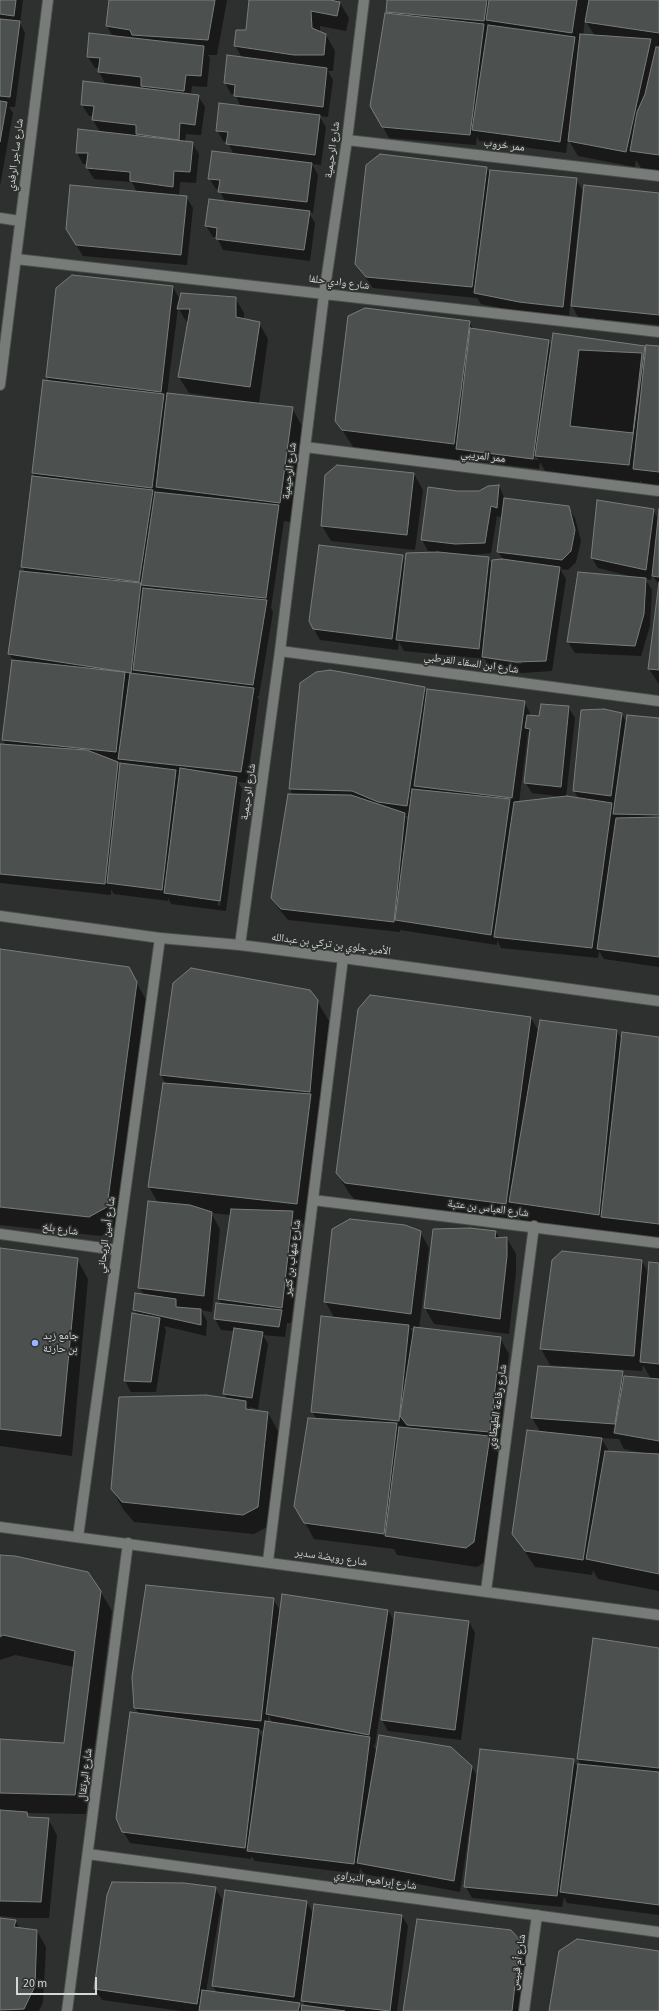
<!DOCTYPE html>
<html>
<head>
<meta charset="utf-8">
<style>
	body { margin:0 }
	#map { position:relative; width:659px; height:2011px; overflow:hidden; background:#2d302e; font-family:"Source Sans 3",sans-serif }
	canvas { display:block }
	.scale { position:absolute; left:16px; top:1977px; width:81px; height:18px; box-sizing:border-box; border:2px solid #d6d8d6; border-top:0; padding-left:5px; font-size:12px; line-height:14px; white-space:nowrap; color:#d6d8d6; -webkit-text-stroke:3px #2d302e; paint-order:stroke }
</style>
</head>
<body>
<div id="map">
<canvas width="659" height="2011"></canvas>
<div class="scale">20 m</div>
</div>
<script>
const context = document.querySelector('canvas').getContext('2d');
context.lineJoin = 'round';
function fillPath(path, color) {
  context.fillStyle = color;
  context.fill(path, 'evenodd');
}
function shape(rows) {
  const path = new Path2D();
  for (const r of rows) {
    path.moveTo(r[0], r[1]);
    for (let i = 2; i < r.length; i += 2) path.lineTo(r[i], r[i + 1]);
  }
  return path;
}
function strokePath(path, color, width, dash) {
  context.strokeStyle = color;
  context.lineWidth = width;
  context.lineCap = dash ? 'butt' : 'round';
  context.setLineDash(dash || []);
  context.stroke(path);
}
function label(font, color, halo, rows, align = 'center') {
  context.font = font + ' "Source Sans 3","Noto Naskh Arabic",sans-serif';
  context.lineWidth = 3.5;
  context.setLineDash([]);
  context.textBaseline = 'middle';
  context.strokeStyle = halo;
  context.fillStyle = color;
  for (const [text, x, y, turn = 0] of rows) {
    context.save();
    context.translate(x, y);
    context.rotate((+turn || 0) * Math.PI / 180);
    context.textAlign = isNaN(turn) ? turn : align;
    if (halo) context.strokeText(text, 0, 0);
    context.fillText(text, 0, 0);
    context.restore();
  }
}
fillPath(shape([
	[0,0,23,0,20,23,25,33,15,107,9,107,13,113,0,186],
	[122,0,227,0,217,55,208,55,210,58,207,87,192,86,191,95,198,96,205,107,201,135,186,134,185,142,192,143,199,154,196,183,180,182,179,196,186,197,193,208,187,265,83,256,73,240,137,192,132,182,94,179,87,168,88,164,83,164,77,153,100,132,93,120,94,116,89,116,82,105,106,85,99,72,99,68,95,68,88,57,113,37,107,26],
	[120,84,143,87,144,89,120,86],
	[250,0,338,0,349,18,346,31,320,26,320,32,326,35,335,51,333,71,328,71,333,80,328,117,319,116,326,127,321,165,312,164,318,175,313,213,309,213,315,223,310,261,223,250,217,237,213,237,206,226,225,202,220,190,216,189,209,178,234,155,228,142,223,141,217,130,241,107,235,94,231,94,225,83,242,58,235,45,247,31],
	[388,0,659,0,659,173,642,170,636,160,635,167,578,156,568,139,566,153,479,141,477,136,476,145,389,138,371,105,389,14,387,11],
	[585,20,595,36,583,36],
	[486,168,491,176,576,179,582,190,569,317,526,313,481,304,477,298,373,288,356,264],
	[659,194,659,325,578,317,572,306],
	[173,287,180,300,235,298,244,313,244,320,259,323,268,339,259,403,189,393,179,377,188,324,178,308,167,394,292,408,303,428,291,522,284,521,271,608,273,612,259,696,257,696,259,700,247,783,238,782,242,789,226,911,171,904,168,898,168,901,114,894,111,889,111,895,0,883,0,752,6,746,3,739,13,660,9,654,26,573,22,566,36,478,33,473,44,381,50,382,47,377],
	[116,762,120,762,122,764,120,768],
	[234,786,236,786,220,906,218,905],
	[469,322,474,330,548,341,552,347,644,347,647,351,659,347,659,490,645,489,640,480,640,484,548,476,540,462,539,469,465,460,465,463,355,450,336,420],
	[466,449,538,458,538,460,466,451],
	[414,474,423,490,415,550,331,541,322,526],
	[499,486,505,499,568,507,575,518,581,541,576,562,568,570,560,569,566,579,552,671,523,673,489,668,485,659,404,651,399,642,398,650,320,640,314,629,402,556,406,563,439,553,428,551,422,540,457,492,479,492],
	[497,516,503,518,498,551,503,560,492,565,488,558,464,556,491,553],
	[489,657,522,662,521,664,489,659],
	[653,510,659,520,659,516,659,586,652,574,651,580,645,579,652,590,650,626,641,656,575,653,568,642,638,578,598,568,592,558],
	[659,591,659,684,649,669],
	[424,688,427,693,524,702,530,713,530,716,540,718,568,707,575,718,566,797,579,799,574,791,621,713,627,723,659,719,659,967,604,959,599,951,598,958,501,948,497,940,497,945,400,930,400,932,288,920,279,909,272,898,293,795,290,789],
	[528,731,530,736,525,782,532,793,564,797,519,803],
	[405,816,409,816,408,822],
	[0,950,128,968,148,1003,118,1227,101,1236,0,1225],
	[174,984,317,1001,329,1021,308,1224,299,1223,302,1228,291,1323,287,1323,285,1337,263,1335,268,1344,258,1409,249,1407,251,1411,268,1413,279,1433,269,1526,254,1534,134,1522,123,1509,112,1489,227,1399,224,1394,234,1331,221,1330,215,1319,222,1305,219,1299,231,1215,211,1213,220,1229,212,1312,201,1310,207,1321,206,1336,164,1326,166,1330,156,1392,131,1392,125,1381,137,1315,135,1310,144,1295,139,1287,158,1203,149,1187,164,1084,166,1084,161,1075],
	[531,1018,539,1032,617,1031,622,1041,659,1038,659,1242,614,1237,610,1230,610,1234,522,1222,518,1216,517,1223,357,1202,349,1193,337,1173],
	[420,1232,429,1248,419,1329,500,1338,509,1354,499,1447,495,1447,500,1457,485,1562,477,1567,397,1555,394,1549,314,1539,296,1506,317,1419,312,1412,335,1319,325,1301],
	[410,1328,415,1328,414,1335],
	[496,1232,500,1239,507,1238,516,1254,516,1273,509,1334,434,1324,425,1308],
	[0,1249,77,1259,88,1279,72,1456,0,1446],
	[553,1260,642,1261,649,1274,659,1264,659,1591,598,1579,593,1570,592,1575,535,1567,513,1533,541,1433,532,1418,622,1372,625,1377,651,1379,643,1365,642,1371,550,1365,541,1349],
	[601,1438,619,1439,624,1449,647,1454,610,1453],
	[0,1556,100,1591,112,1611,86,1814,26,1813,30,1818,48,1819,57,1835,49,1918,20,1918,0,1916,0,1740,65,1744,74,1667,15,1655,0,1660],
	[273,1599,280,1611,388,1610,395,1623,469,1622,475,1633,461,1740,388,1731,382,1720,389,1666,387,1666,375,1745,373,1745,377,1752,471,1766,478,1778,573,1760,579,1769,581,1765,578,1759,594,1639,659,1649,659,1915,567,1903,564,1897,562,1907,472,1898,466,1887,474,1812,472,1812,460,1892,364,1874,360,1868,359,1874,255,1861,251,1856,251,1859,130,1843,123,1831,139,1714,135,1708],
	[268,1715,273,1724,268,1723],
	[258,1730,265,1731,264,1740,260,1734],
	[215,1888,222,1899,206,1992,217,1993,213,1986,226,1891,306,1902,314,1914,402,1916,408,1926,397,2011,181,2011,102,2000,95,1989],
	[301,1998,306,2007,302,2010,300,2006],
	[0,1918,15,1920,20,1929,37,1931,46,1947,43,2002,39,2011,0,2011],
	[520,1940,526,1952,519,2011,404,2011]
]), '#0007');
const building = shape([
	[0,0,16,0,14,16,0,14,0,0],
	[109,0,215,0,208,40,132,35,130,30,106,26,109,0],
	[249,0,330,0,340,2,337,16,311,11,312,28,326,34,324,55,294,55,234,46,236,30,246,30,249,0],
	[387,0,487,0,484,21,386,12,387,0],
	[489,0,577,0,572,33,486,20,489,0],
	[589,0,659,0,659,33,585,22,589,0],
	[385,13,484,24,470,135,382,127,370,106,385,13],
	[0,19,20,21,10,97,0,96,0,19],
	[488,25,575,37,560,142,472,130,488,25],
	[89,33,204,46,201,76,186,75,184,91,141,86,141,77,98,72,100,58,87,57,89,33],
	[580,34,651,39,626,152,568,141,580,34],
	[656,47,659,47,659,155,630,151,637,112,645,94,656,47],
	[227,55,327,68,323,107,234,96,235,85,224,83,227,55],
	[83,81,199,95,195,125,180,123,179,140,136,134,136,125,92,120,94,106,81,105,83,81],
	[0,101,7,102,0,142,0,101],
	[219,103,320,115,315,155,226,144,228,132,216,131,219,103],
	[78,129,193,142,190,172,174,171,173,187,130,181,130,172,86,168,88,153,76,153,78,129],
	[212,151,312,163,307,202,218,192,220,180,208,179,212,151],
	[380,154,487,167,472,287,366,277,355,264,366,165,380,154],
	[490,170,577,178,563,307,519,302,474,293,490,170],
	[70,185,187,196,181,255,76,245,66,229,70,185],
	[584,185,659,193,659,315,571,306,584,185],
	[209,199,310,211,304,250,216,239,217,228,205,226,209,199],
	[72,275,173,286,161,392,46,377,56,288,72,275],
	[181,293,236,297,236,317,260,322,250,387,178,377,190,309,177,309,181,293],
	[365,308,470,321,454,444,342,430,335,421,348,316,365,308],
	[470,328,549,340,533,459,456,449,470,328],
	[553,333,645,346,629,465,535,456,553,333],
	[646,345,659,346,659,472,633,469,646,345],
	[579,350,642,353,633,433,570,426,579,350],
	[43,380,164,394,152,488,32,473,43,380],
	[167,393,293,407,280,503,156,487,167,393],
	[337,465,414,473,407,535,321,526,325,475,337,465],
	[32,476,153,490,139,582,21,567,32,476],
	[499,485,497,508,491,506,485,543,455,544,421,540,428,487,457,491,479,491,488,486,499,485],
	[155,492,279,505,266,598,141,585,155,492],
	[504,498,569,506,575,530,571,551,562,560,497,552,504,498],
	[597,500,654,509,646,570,591,558,597,500],
	[659,509,659,577,652,576,659,509],
	[319,545,403,555,392,639,313,629,309,621,319,545],
	[438,552,489,557,479,649,396,640,406,553,438,552],
	[502,559,560,567,546,661,516,662,482,657,492,560,502,559],
	[20,571,141,583,131,673,8,654,20,571],
	[578,572,646,578,644,614,635,646,567,642,578,572],
	[659,582,659,670,648,669,659,582],
	[143,588,267,600,253,685,133,670,143,588],
	[12,660,125,672,116,752,2,740,12,660],
	[330,670,425,687,407,806,378,802,352,791,289,789,300,683,316,672,330,670],
	[130,673,254,688,241,772,118,759,130,673],
	[427,689,525,701,512,798,414,786,427,689],
	[541,704,569,706,561,787,524,783,530,729,525,728,527,715,539,716,541,704],
	[604,709,622,713,611,796,573,791,581,710,604,709],
	[627,715,659,718,659,815,613,814,627,715],
	[0,744,87,750,118,762,105,884,0,874,0,744],
	[120,763,176,770,162,890,107,883,120,763],
	[180,768,237,777,220,901,164,893,180,768],
	[412,789,510,799,491,935,395,920,412,789],
	[288,794,351,795,405,813,394,922,281,909,271,898,288,794],
	[567,796,612,803,592,948,494,937,514,802,567,796],
	[659,817,659,957,597,949,616,818,659,817],
	[0,949,129,967,137,982,107,1207,89,1217,0,1207,0,949],
	[191,968,310,990,318,1000,310,1092,160,1075,173,983,191,968],
	[370,995,531,1017,506,1204,345,1183,336,1173,358,1009,370,995],
	[540,1020,617,1030,599,1215,509,1202,540,1020],
	[622,1032,659,1037,659,1224,601,1217,622,1032],
	[163,1083,311,1094,297,1204,148,1187,163,1083],
	[148,1201,190,1205,212,1212,204,1296,138,1288,148,1201],
	[231,1209,293,1211,282,1308,218,1299,231,1209],
	[350,1219,405,1225,421,1231,411,1314,324,1302,332,1229,350,1219],
	[470,1228,496,1231,495,1238,507,1237,507,1256,500,1319,424,1308,433,1229,470,1228],
	[0,1248,78,1258,61,1436,0,1429,0,1248],
	[562,1251,642,1260,634,1356,540,1349,552,1260,562,1251],
	[649,1262,659,1263,659,1364,640,1362,649,1262],
	[135,1293,176,1299,176,1307,201,1309,201,1325,133,1310,135,1293],
	[216,1303,282,1310,279,1327,214,1319,216,1303],
	[132,1313,160,1318,151,1382,124,1381,132,1313],
	[321,1316,409,1325,399,1421,311,1412,321,1316],
	[414,1327,501,1337,490,1432,407,1425,400,1416,414,1327],
	[234,1328,263,1332,252,1398,223,1394,234,1328],
	[538,1366,623,1371,615,1424,531,1418,538,1366],
	[624,1376,659,1379,659,1441,614,1433,624,1376],
	[206,1395,246,1401,246,1409,268,1412,258,1507,243,1515,122,1502,111,1489,119,1397,206,1395],
	[308,1418,397,1423,384,1534,304,1523,294,1506,308,1418],
	[399,1427,490,1436,474,1542,466,1548,385,1536,399,1427],
	[527,1430,602,1438,583,1560,525,1551,512,1534,527,1430],
	[605,1451,659,1454,659,1574,586,1559,605,1451],
	[0,1555,15,1556,88,1572,101,1591,75,1795,0,1793,0,1739,64,1743,75,1651,3,1635,0,1637,0,1555],
	[146,1585,274,1598,261,1721,134,1708,132,1677,146,1585],
	[282,1594,388,1610,369,1735,266,1714,282,1594],
	[395,1612,469,1621,455,1730,381,1720,395,1612],
	[593,1638,659,1648,659,1768,577,1759,593,1638],
	[130,1712,259,1729,245,1848,122,1832,116,1818,130,1712],
	[265,1721,370,1737,354,1864,247,1851,265,1721],
	[379,1735,451,1747,472,1766,454,1881,357,1863,379,1735],
	[480,1749,574,1759,557,1896,464,1887,480,1749],
	[578,1764,659,1772,659,1905,560,1892,578,1764],
	[0,1810,27,1812,28,1817,49,1818,41,1902,0,1901,0,1810],
	[112,1882,184,1883,216,1887,197,2004,94,1989,107,1895,112,1882],
	[225,1890,307,1901,294,1997,212,1986,225,1890],
	[314,1904,402,1915,390,2011,301,2001,314,1904],
	[0,1918,16,1920,14,1927,37,1930,35,1986,24,2009,0,2010,0,1918],
	[417,1919,511,1930,520,1940,512,2011,403,2011,417,1919],
	[577,1939,659,1951,659,2011,549,2011,559,1951,577,1939],
	[202,1990,300,2003,298,2011,199,2011,202,1990],
	[302,2005,345,2011,301,2011,302,2005]
]);
fillPath(building, '#4c5150');
strokePath(building, '#787d7c', 1);
const minor = shape([
	[347,140,659,176],
	[0,218,20,221],
	[16,259,659,332],
	[0,385,48,0],
	[305,447,659,491],
	[280,651,659,701],
	[240,945,280,651,324,294,347,140,364,0],
	[313,1200,659,1243],
	[0,1234,117,1250],
	[0,1527,659,1615],
	[78,1537,160,938],
	[268,1561,343,958],
	[486,1591,534,1226],
	[88,1854,659,1932],
	[67,2011,128,1543],
	[524,2011,537,1915]
]);
const tertiary = shape([
	[0,916,160,938,240,945,343,958,659,1001]
]);
strokePath(minor, '#4b4e4c', 12);
strokePath(tertiary, '#4b4e4c', 12);
strokePath(minor, '#787c79', 10);
strokePath(tertiary, '#787c79', 10);
for (const [x, y, r, color] of [
	[35,1343,4,"#99b5fd"]
]) {
  const dot = new Path2D();
  dot.arc(x, y, r, 0, 2 * Math.PI);
  context.fillStyle = color;
  context.fill(dot);
  strokePath(dot, '#2d302e', 1.5);
}
label('11px', '#d6d8d6', '#2d302e', [
	["ممر خروب",504,146,7],
	["شارع الرحيمية",333,150,-82],
	["شارع ساجر الرفدي",16,155,-83],
	["شارع وادي حلفا",339,283,7],
	["ممر المريبي",483,457,7],
	["شارع الرحيمية",290,471,-83],
	["شارع ابن السقاء القرطبي",471,664,8],
	["شارع الرحيمية",249,792,-82],
	["الأمير جلوي بن تركي بن عبدالله",331,945,7],
	["شارع العباس بن عتبة",488,1209,7],
	["شارع بلخ",60,1230,8],
	["شارع أمين الريحاني",107,1235,-82],
	["شارع شهاب بن كثير",293,1258,-83],
	["شارع رفاعة الطهطاوي",498,1407,-82],
	["شارع رويضة سدير",331,1558,8],
	["شارع البرتقال",86,1775,-83],
	["شارع إبراهيم النبراوي",375,1881,8],
	["شارع أم قبيس",519,1962,-82]
]);
label('11px', '#d6d8d6', '#2d302e', [
	["جامع زيد",43,1337],
	["بن حارثة",43,1350]
], 'left');
</script>
</body>
</html>
